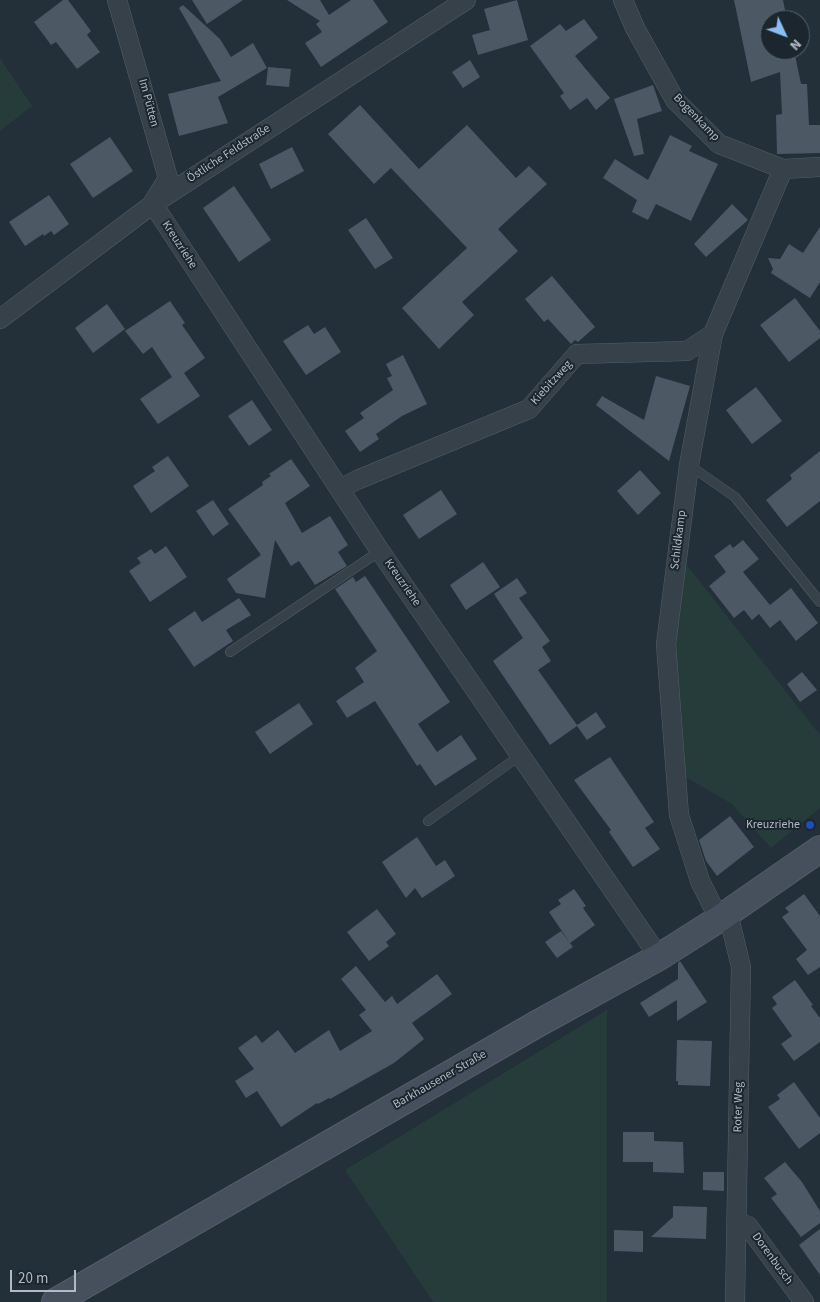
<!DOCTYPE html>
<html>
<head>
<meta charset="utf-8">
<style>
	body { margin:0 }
	#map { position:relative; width:820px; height:1302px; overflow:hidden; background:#232f39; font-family:"Source Sans 3",sans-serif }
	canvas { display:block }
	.north { position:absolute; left:760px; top:10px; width:50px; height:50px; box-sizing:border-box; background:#1c262e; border:1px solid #58626a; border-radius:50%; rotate:133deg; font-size:14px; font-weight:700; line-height:20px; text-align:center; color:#b2bbc5 }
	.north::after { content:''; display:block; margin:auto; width:18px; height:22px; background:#8abef2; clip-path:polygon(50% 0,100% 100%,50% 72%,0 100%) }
	.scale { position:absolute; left:10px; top:1270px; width:66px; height:22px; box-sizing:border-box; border:2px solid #b2bbc5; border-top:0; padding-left:6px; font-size:15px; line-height:18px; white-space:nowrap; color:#b2bbc5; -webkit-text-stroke:4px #1c262e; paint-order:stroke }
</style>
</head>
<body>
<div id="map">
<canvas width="820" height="1302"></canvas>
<div class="north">N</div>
<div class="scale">20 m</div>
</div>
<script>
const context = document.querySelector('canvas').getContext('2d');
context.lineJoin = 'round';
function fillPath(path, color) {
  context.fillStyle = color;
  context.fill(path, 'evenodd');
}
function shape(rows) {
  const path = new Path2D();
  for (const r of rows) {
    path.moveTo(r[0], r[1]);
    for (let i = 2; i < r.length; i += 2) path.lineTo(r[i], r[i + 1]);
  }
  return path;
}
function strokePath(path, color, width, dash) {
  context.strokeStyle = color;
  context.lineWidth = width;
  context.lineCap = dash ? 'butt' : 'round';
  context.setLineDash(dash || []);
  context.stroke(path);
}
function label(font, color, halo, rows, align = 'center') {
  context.font = font + ' "Source Sans 3",sans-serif';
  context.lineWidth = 4;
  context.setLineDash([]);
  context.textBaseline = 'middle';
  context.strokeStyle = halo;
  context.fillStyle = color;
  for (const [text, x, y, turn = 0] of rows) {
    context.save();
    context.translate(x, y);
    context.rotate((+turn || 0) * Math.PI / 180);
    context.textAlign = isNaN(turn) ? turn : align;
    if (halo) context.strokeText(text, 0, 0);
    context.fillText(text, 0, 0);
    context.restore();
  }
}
fillPath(shape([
	[0,58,32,106,0,131],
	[683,560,820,735,820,808,771,848,732,804,665,765,658,644],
	[607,1010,607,1302,433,1302,345,1170]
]), '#263c3b');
fillPath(shape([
	[63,0,68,0,91,31,87,35,100,52,77,69,56,42,51,45,34,22],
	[192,0,243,0,207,24],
	[287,0,320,0,329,15,351,0,373,0,388,22,321,67,305,43,322,32,316,24,320,21],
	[517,0,528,40,478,55,472,35,490,30,484,9],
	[734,0,783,0,787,20,770,20,770,50,794,50,801,84,807,84,809,125,820,125,820,153,777,154,776,115,782,114,780,72,751,82],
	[183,5,220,39,231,57,253,43,267,68,218,97,228,123,179,136,168,94,221,81,179,8],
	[584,19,598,38,575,56,610,98,596,110,587,98,570,110,560,96,564,93,530,46,560,24,566,31],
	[470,60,480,77,463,88,452,72],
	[268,67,291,69,289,87,266,85],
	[653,85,662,111,637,119,644,154,634,156,614,99],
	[360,105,419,169,467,125,516,178,529,166,547,184,498,229,518,251,462,302,474,315,439,349,402,308,467,248,391,168,374,184,328,134],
	[670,135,692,146,689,151,718,164,691,221,656,204,648,220,632,212,637,200,603,178,615,159,648,180],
	[110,137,133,171,93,198,70,164],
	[292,147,304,171,271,189,259,164],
	[234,186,271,240,239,262,203,208],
	[49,195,69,224,54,235,51,231,44,236,43,234,25,246,9,222],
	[732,204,748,220,706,257,694,244],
	[366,218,393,258,375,269,348,230],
	[820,227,820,282,810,298,771,273,773,269,768,258,780,259,789,244,803,253],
	[552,276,595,327,578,342,575,340,571,344,548,319,544,322,525,299],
	[795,298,820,331,820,338,789,362,760,325],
	[170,301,185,323,182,325,205,358,184,373,200,396,158,424,140,399,172,377,152,347,143,354,125,331],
	[107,304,125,329,93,353,75,328],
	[308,325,314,334,325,327,341,352,306,375,283,341],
	[403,355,427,404,402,416,376,434,379,439,360,452,345,431,364,418,360,413,393,390,387,378,392,376,386,364],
	[656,376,690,386,669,461,596,405,602,396,644,420],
	[756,387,782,421,752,444,726,410],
	[252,400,272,430,249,446,228,416],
	[820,451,820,501,787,527,766,500,792,479,790,475],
	[168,456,189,486,151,513,133,486,155,471,152,467],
	[291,459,310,486,285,503,302,533,330,516,348,545,338,552,347,566,315,585,299,561,291,566,275,540,265,598,236,593,227,579,261,555,228,509,263,485,262,482,271,476,269,474],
	[640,470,661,493,638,515,617,491],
	[441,490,457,514,419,539,403,515],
	[213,500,229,524,213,536,196,511],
	[743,540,759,559,743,572,770,605,791,588,818,623,796,641,780,620,770,628,759,614,752,620,744,610,734,618,709,586,726,572,714,556,730,544,733,548],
	[166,546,187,577,150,602,129,571,141,563,137,558,151,549,155,554],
	[483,562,500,587,466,610,450,585],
	[365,576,450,702,418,724,437,752,461,735,477,759,435,786,420,764,417,766,375,701,347,718,336,701,364,682,355,668,377,651,335,589,353,577,356,582],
	[517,578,527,593,519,598,550,641,542,647,551,661,538,670,577,725,596,712,606,727,587,740,577,726,550,745,493,661,523,638,494,594],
	[239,598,251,615,226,630,233,641,194,667,168,629,195,611,202,622],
	[802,672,817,690,800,702,787,684],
	[299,703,313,724,270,754,255,732],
	[610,757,654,822,645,828,660,849,633,867,609,832,611,830,574,780],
	[730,816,754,847,717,876,706,861,699,840],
	[417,837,436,866,445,860,455,876,422,898,415,888,406,898,382,862],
	[574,889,586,906,583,908,595,925,570,943,549,912,561,904,558,900],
	[804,894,820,916,820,967,808,975,796,959,807,950,782,917,789,912,785,908],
	[377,909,396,934,386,942,389,946,369,961,347,932],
	[561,931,573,947,557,958,545,942],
	[680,961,707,1002,677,1021,677,1000,649,1017,640,1003,678,979,678,963],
	[356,966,385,1002,392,996,397,1004,437,974,452,994,412,1023,424,1039,394,1063,330,1099,329,1098,318,1104,317,1103,281,1127,257,1091,246,1098,235,1081,254,1069,238,1048,256,1035,262,1043,278,1030,295,1053,329,1030,340,1051,372,1031,359,1015,366,1010,341,979],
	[795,980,813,1005,811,1006,820,1018,820,1042,794,1061,781,1044,792,1036,772,1008,777,1004,772,997],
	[677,1040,712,1041,710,1086,678,1085,678,1081,676,1081],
	[794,1082,820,1118,820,1133,799,1149,768,1107,780,1099,777,1095],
	[623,1132,654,1132,654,1141,683,1142,684,1173,653,1172,653,1162,623,1162],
	[785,1162,802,1182,820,1211,820,1223,801,1237,771,1198,777,1194,764,1178],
	[703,1172,724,1172,724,1191,703,1190],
	[673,1206,707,1207,706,1239,651,1237,673,1217],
	[820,1229,820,1275,799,1245],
	[614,1230,643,1231,643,1252,614,1251]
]), '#4c5965');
const service = shape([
	[689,465,735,497,820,602],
	[230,652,380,551],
	[428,821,521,755]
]);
const minor = shape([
	[117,0,168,178,154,201],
	[623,0,635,28,675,100,719,144,783,169,820,167],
	[153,204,380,551,659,957],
	[0,319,153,204,466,0],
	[340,489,357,480,529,409,577,354,687,351,713,334],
	[728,913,741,967,735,1302],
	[719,919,700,881,679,815,666,644,689,465,713,334,783,169],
	[737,1221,748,1226,804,1302]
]);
const secondary = shape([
	[55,1302,537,1024,659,957,719,919,820,849]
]);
strokePath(service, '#555e67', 10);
strokePath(minor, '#555e67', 20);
strokePath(secondary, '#555e67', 28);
strokePath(service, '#36414a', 9);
strokePath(minor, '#36414a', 19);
strokePath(secondary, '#45505c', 26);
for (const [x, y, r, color] of [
	[810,825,5,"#1a4fb4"]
]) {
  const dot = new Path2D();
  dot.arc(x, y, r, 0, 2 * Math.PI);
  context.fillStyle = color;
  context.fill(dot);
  strokePath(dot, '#1c262e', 2);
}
label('12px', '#b2bbc5', '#1c262e', [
	["Im Pütten",148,103,75],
	["Bogenkamp",696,118,46],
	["Östliche Feldstraße",229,154,-33],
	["Kreuzriehe",179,245,57],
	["Kiebitzweg",552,383,-48],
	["Schildkamp",679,540,-83],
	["Kreuzriehe",402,583,55],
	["Barkhausener Straße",440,1080,-30],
	["Roter Weg",739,1107,-89],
	["Dorenbusch",772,1259,54]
]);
label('12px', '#b2bbc5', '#1c262e', [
	["Kreuzriehe",800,825]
], 'right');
</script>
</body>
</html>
